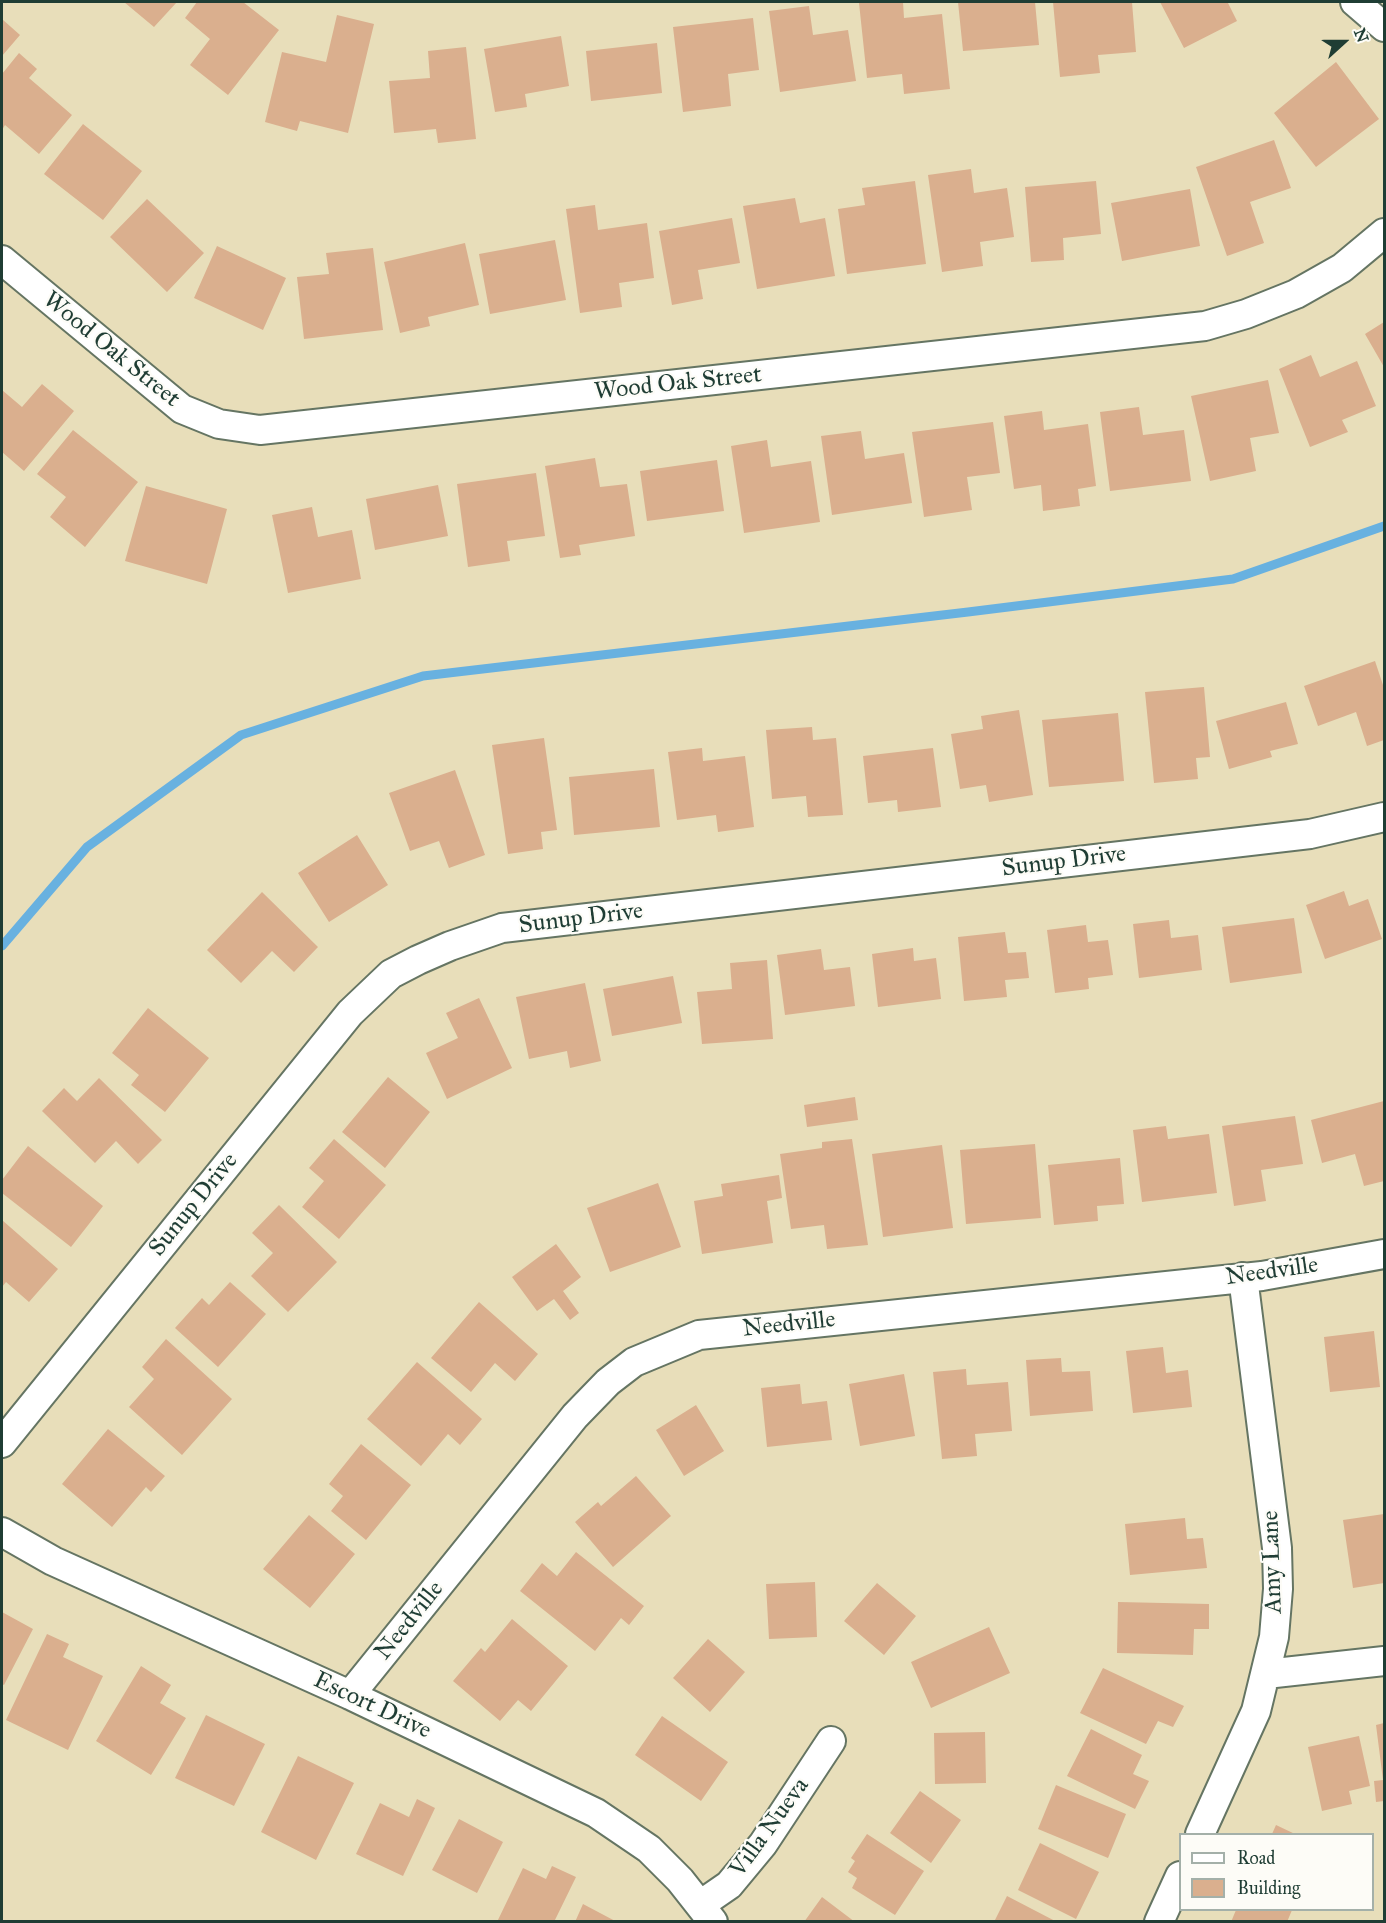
<!DOCTYPE html>
<html>
<head>
<meta charset="utf-8">
<style>
	body { margin:0 }
	#map { position:relative; width:1386px; height:1923px; overflow:hidden; background:#e8deba; font-family:"IM FELL Great Primer",serif }
	canvas { display:block }
	.frame { position:absolute; inset:0; border:3px solid #1f3d34; pointer-events:none }
	.legend { position:absolute; left:1179px; top:1833px; width:195px; height:78px; box-sizing:border-box; background:#fdfcf7; border:2px solid #a4b0a9; margin:0; padding:8px 10px; list-style:none; font-size:18px; color:#1f3d34 }
	.legend li { display:flex; align-items:center; gap:12px; height:30px }
	.legend b { width:30px; border:2px solid #a4b0a9 }
	.north { position:absolute; left:1314px; top:12px; width:60px; height:60px; -webkit-text-stroke:4px #fdfcf7; paint-order:stroke; rotate:69deg; font-size:16px; font-weight:700; line-height:24px; text-align:center; color:#1f3d34 }
	.north::after { content:''; display:block; margin:auto; width:21px; height:27px; background:#1f3d34; clip-path:polygon(50% 0,100% 100%,50% 72%,0 100%) }
</style>
</head>
<body>
<div id="map">
<canvas width="1386" height="1923"></canvas>
<div class="frame"></div>
<ul class="legend">
<li><b style="height:8px;background:#fff"></b>Road</li>
<li><b style="height:16px;background:#daaf8e"></b>Building</li>
</ul>
<div class="north">N</div>
</div>
<script>
const context = document.querySelector('canvas').getContext('2d');
context.lineJoin = 'round';
function shape(rows) {
  const path = new Path2D();
  for (const r of rows) {
    path.moveTo(r[0], r[1]);
    for (let i = 2; i < r.length; i += 2) path.lineTo(r[i], r[i + 1]);
  }
  return path;
}
function strokePath(path, color, width, dash) {
  context.strokeStyle = color;
  context.lineWidth = width;
  context.lineCap = dash ? 'butt' : 'round';
  context.setLineDash(dash || []);
  context.stroke(path);
}
function fillPath(path, color) {
  context.fillStyle = color;
  context.fill(path, 'evenodd');
}
function label(font, color, halo, rows, align = 'center') {
  context.font = font + ' "IM FELL Great Primer",serif';
  context.lineWidth = 4.5;
  context.setLineDash([]);
  context.textBaseline = 'middle';
  context.strokeStyle = halo;
  context.fillStyle = color;
  for (const [text, x, y, turn = 0] of rows) {
    context.save();
    context.translate(x, y);
    context.rotate((+turn || 0) * Math.PI / 180);
    context.textAlign = isNaN(turn) ? turn : align;
    if (halo) context.strokeText(text, 0, 0);
    context.fillText(text, 0, 0);
    context.restore();
  }
}
strokePath(shape([
	[2,946,87,847,241,735,423,676,968,612,1233,579,1384,526]
]), '#68b1e0', 9);
fillPath(shape([
	[124,2,177,2,154,27],
	[197,2,243,2,279,30,228,95,190,65,210,39,185,18],
	[872,2,903,2,904,18,942,14,950,89,904,94,902,74,867,78,859,3],
	[958,2,1035,2,1039,45,963,51],
	[1053,2,1132,2,1136,52,1098,55,1100,73,1060,77],
	[1160,2,1231,2,1228,3,1237,21,1184,48],
	[809,6,813,35,848,30,856,81,780,92,769,11],
	[337,15,374,24,348,133,300,121,297,131,265,122,282,52,326,62],
	[753,18,759,70,728,74,731,106,683,112,673,27],
	[2,19,20,35,2,56],
	[561,36,569,86,525,94,527,107,495,112,484,49],
	[657,43,662,93,591,101,586,51],
	[466,47,476,139,438,143,436,129,394,133,389,81,430,78,428,51],
	[19,53,37,69,29,78,72,115,39,154,5,125,2,130,2,74],
	[1336,62,1379,119,1316,167,1274,113],
	[83,124,142,171,103,220,44,174],
	[1274,140,1291,188,1250,202,1264,243,1227,256,1196,167],
	[971,169,974,193,1007,188,1014,237,980,242,983,266,942,272,928,175],
	[915,181,926,264,847,274,838,209,865,205,862,188],
	[1096,181,1101,234,1063,238,1064,260,1031,262,1025,187],
	[1190,189,1200,246,1122,261,1111,203],
	[795,198,800,223,825,218,835,276,757,289,743,206],
	[147,199,204,253,167,292,110,237],
	[595,205,598,230,647,223,654,278,619,283,622,307,580,313,566,209],
	[732,218,740,263,698,270,703,299,672,305,659,231],
	[555,240,566,300,490,314,479,254],
	[465,243,479,305,428,317,430,326,400,333,384,262],
	[217,246,286,278,263,330,194,298],
	[373,248,383,330,304,339,297,277,329,274,326,253],
	[1384,322,1384,367,1365,334],
	[1311,355,1320,377,1357,361,1376,406,1342,420,1348,432,1310,447,1279,369],
	[1268,380,1279,433,1250,438,1256,471,1210,481,1191,396],
	[42,384,74,411,24,471,2,452,2,390,22,407],
	[1139,407,1143,435,1184,430,1191,481,1110,491,1100,412],
	[1042,411,1044,430,1088,424,1096,486,1078,489,1080,506,1043,511,1041,485,1014,489,1004,416],
	[993,422,1000,473,967,477,972,510,924,517,912,432],
	[73,430,138,482,85,547,50,517,66,497,37,474],
	[861,431,865,459,904,453,912,503,832,515,821,436],
	[767,440,771,467,811,461,820,522,744,533,731,446],
	[595,458,600,487,627,484,635,536,579,545,581,555,560,558,545,466],
	[717,460,724,511,647,521,640,471],
	[536,473,545,536,507,541,510,561,468,567,457,484],
	[438,485,448,536,375,550,366,499],
	[146,486,227,509,207,584,125,561],
	[312,507,318,537,352,530,361,579,288,593,272,515],
	[1375,661,1384,688,1384,740,1367,746,1356,712,1318,726,1304,686],
	[1204,687,1210,757,1196,758,1198,779,1154,783,1145,692],
	[1286,702,1298,744,1270,751,1272,757,1229,769,1216,721],
	[1019,710,1033,795,989,802,986,785,960,789,951,734,983,729,981,716],
	[1118,713,1124,781,1049,787,1042,720],
	[812,727,813,740,836,738,843,815,808,817,806,796,772,799,766,730],
	[544,738,557,830,541,832,543,849,508,854,492,745],
	[702,748,703,761,745,756,754,827,718,832,716,815,677,820,668,752],
	[933,748,941,807,898,812,897,800,868,803,863,756],
	[654,769,660,827,574,835,569,777],
	[455,770,485,855,449,868,439,841,410,851,389,793],
	[357,835,388,885,329,922,298,873],
	[1344,891,1349,906,1368,899,1382,939,1325,959,1306,905],
	[262,892,318,947,294,972,272,951,241,983,207,950],
	[1294,918,1302,973,1230,983,1222,927],
	[1169,920,1171,938,1198,935,1202,970,1139,978,1133,924],
	[1086,925,1088,942,1108,940,1113,975,1088,978,1089,989,1055,993,1047,930],
	[1005,932,1008,953,1026,952,1029,978,1005,980,1007,997,964,1001,958,937],
	[913,948,914,961,936,958,941,999,878,1007,872,954],
	[821,949,824,970,850,967,855,1006,785,1015,777,955],
	[767,960,773,1039,702,1044,697,992,732,989,730,963],
	[673,976,682,1023,612,1036,603,989],
	[585,983,601,1061,570,1068,567,1051,529,1059,516,997],
	[479,998,512,1068,447,1099,426,1053,458,1038,446,1013],
	[148,1008,209,1058,165,1112,131,1085,139,1075,112,1053],
	[388,1077,430,1112,385,1168,342,1132],
	[99,1078,162,1140,138,1164,116,1141,95,1163,42,1111,64,1088,77,1101],
	[855,1097,858,1120,807,1127,804,1105],
	[1384,1101,1384,1181,1364,1186,1355,1154,1322,1163,1311,1120],
	[1295,1116,1303,1164,1261,1170,1266,1201,1234,1206,1222,1126],
	[1166,1126,1168,1139,1209,1134,1217,1193,1142,1202,1133,1130],
	[334,1139,386,1185,339,1239,302,1207,324,1181,309,1168],
	[852,1139,868,1245,827,1249,824,1225,791,1229,780,1154,822,1148,822,1142],
	[1035,1144,1041,1218,966,1224,960,1150],
	[942,1145,953,1228,883,1237,872,1154],
	[28,1146,103,1206,71,1247,2,1193,2,1180],
	[1120,1158,1124,1204,1097,1206,1098,1221,1054,1225,1048,1165],
	[779,1175,782,1198,767,1201,773,1243,702,1254,694,1201,723,1196,721,1184],
	[658,1183,681,1247,610,1272,587,1208],
	[279,1205,337,1262,288,1312,251,1276,273,1253,252,1233],
	[2,1220,58,1269,29,1302,6,1282,2,1287],
	[556,1244,581,1277,563,1291,579,1313,570,1320,554,1299,537,1311,512,1277],
	[230,1282,266,1314,218,1367,175,1328,202,1298,209,1305],
	[479,1302,538,1354,515,1381,495,1363,471,1392,431,1358],
	[1374,1331,1380,1387,1330,1392,1324,1337],
	[166,1339,232,1399,182,1455,129,1407,154,1379,142,1367],
	[1163,1347,1166,1373,1188,1370,1192,1407,1133,1413,1126,1351],
	[1061,1358,1062,1372,1090,1371,1093,1411,1030,1416,1026,1360],
	[417,1362,482,1419,460,1445,448,1434,421,1466,367,1419],
	[966,1369,967,1385,1008,1382,1012,1431,975,1434,977,1456,942,1459,933,1372],
	[904,1374,915,1436,860,1446,849,1384],
	[800,1384,802,1404,827,1401,832,1440,767,1447,761,1388],
	[696,1405,724,1451,684,1476,656,1430],
	[108,1429,165,1476,151,1492,146,1487,112,1527,62,1484],
	[361,1444,411,1485,366,1540,331,1511,343,1496,329,1484],
	[636,1476,671,1516,613,1567,575,1522,598,1502,601,1506],
	[1384,1514,1384,1583,1353,1588,1343,1520],
	[309,1515,355,1554,310,1608,263,1569],
	[1185,1518,1187,1539,1203,1538,1207,1568,1130,1575,1125,1524],
	[576,1552,644,1606,629,1625,621,1618,595,1651,520,1591,542,1563,557,1576],
	[815,1582,817,1637,769,1639,766,1584],
	[877,1583,916,1616,884,1655,844,1621],
	[1118,1602,1209,1604,1209,1629,1194,1629,1193,1655,1117,1653],
	[2,1612,33,1629,4,1685,2,1684],
	[512,1619,568,1666,531,1711,518,1700,500,1721,453,1681,481,1648,485,1652],
	[989,1627,1010,1673,931,1708,911,1662],
	[47,1634,69,1644,63,1657,103,1676,68,1750,6,1720],
	[708,1639,745,1672,710,1712,673,1678],
	[141,1666,171,1685,160,1703,186,1718,151,1775,96,1741],
	[1103,1668,1184,1706,1173,1727,1158,1721,1146,1744,1080,1713],
	[206,1715,265,1744,234,1806,175,1778],
	[662,1716,728,1762,701,1801,635,1755],
	[1384,1723,1384,1801,1376,1802,1374,1781,1383,1780,1376,1725],
	[1091,1729,1142,1755,1133,1774,1149,1781,1135,1809,1067,1776],
	[985,1732,986,1783,935,1784,934,1733],
	[1359,1736,1370,1786,1349,1791,1352,1804,1322,1811,1308,1747],
	[298,1756,354,1783,316,1860,261,1832],
	[1056,1785,1126,1814,1108,1858,1038,1829],
	[920,1791,961,1820,931,1863,890,1833],
	[417,1799,435,1808,403,1876,356,1854,380,1803,409,1817],
	[459,1819,503,1842,477,1893,432,1870],
	[1276,1825,1295,1834,1272,1834],
	[867,1834,924,1871,895,1915,852,1888,857,1878,848,1872,855,1861,851,1858],
	[1040,1843,1099,1872,1076,1919,1018,1890],
	[552,1866,576,1877,554,1922,497,1922,523,1868,546,1879],
	[1007,1896,1057,1922,994,1922],
	[822,1897,855,1922,804,1922],
	[583,1904,617,1922,575,1922],
	[1236,1910,1292,1910,1287,1922,1231,1922]
]), '#daaf8e');
const minor = shape([
	[1355,2,1384,27],
	[2,260,182,409,219,424,260,430,1205,326,1246,314,1296,294,1342,268,1384,233],
	[2,1443,350,1013,391,974,418,960,450,946,502,928,1310,834,1384,817],
	[2,1532,53,1561,350,1695,596,1813,649,1849,680,1880,713,1922],
	[1266,1674,1384,1661],
	[350,1695,575,1416,608,1382,634,1362,699,1335,1262,1276,1384,1254],
	[1200,1834,1256,1711,1274,1637,1278,1589,1277,1548,1243,1277],
	[700,1905,729,1885,763,1844,831,1741],
	[1159,1922,1180,1876]
]);
strokePath(minor, '#657563', 32);
strokePath(minor, '#fff', 28);
label('24px', '#1f3d34', '#fdfcf7', [
	["Wood Oak Street",111,350,39],
	["Wood Oak Street",678,384,-6],
	["Sunup Drive",1064,862,-7],
	["Sunup Drive",581,919,-7],
	["Sunup Drive",194,1205,-51],
	["Needville",1272,1272,-8],
	["Needville",789,1325,-6],
	["Amy Lane",1273,1562,-92],
	["Needville",410,1621,-51],
	["Escort Drive",372,1706,25],
	["Villa Nueva",770,1828,-54]
]);
</script>
</body>
</html>
